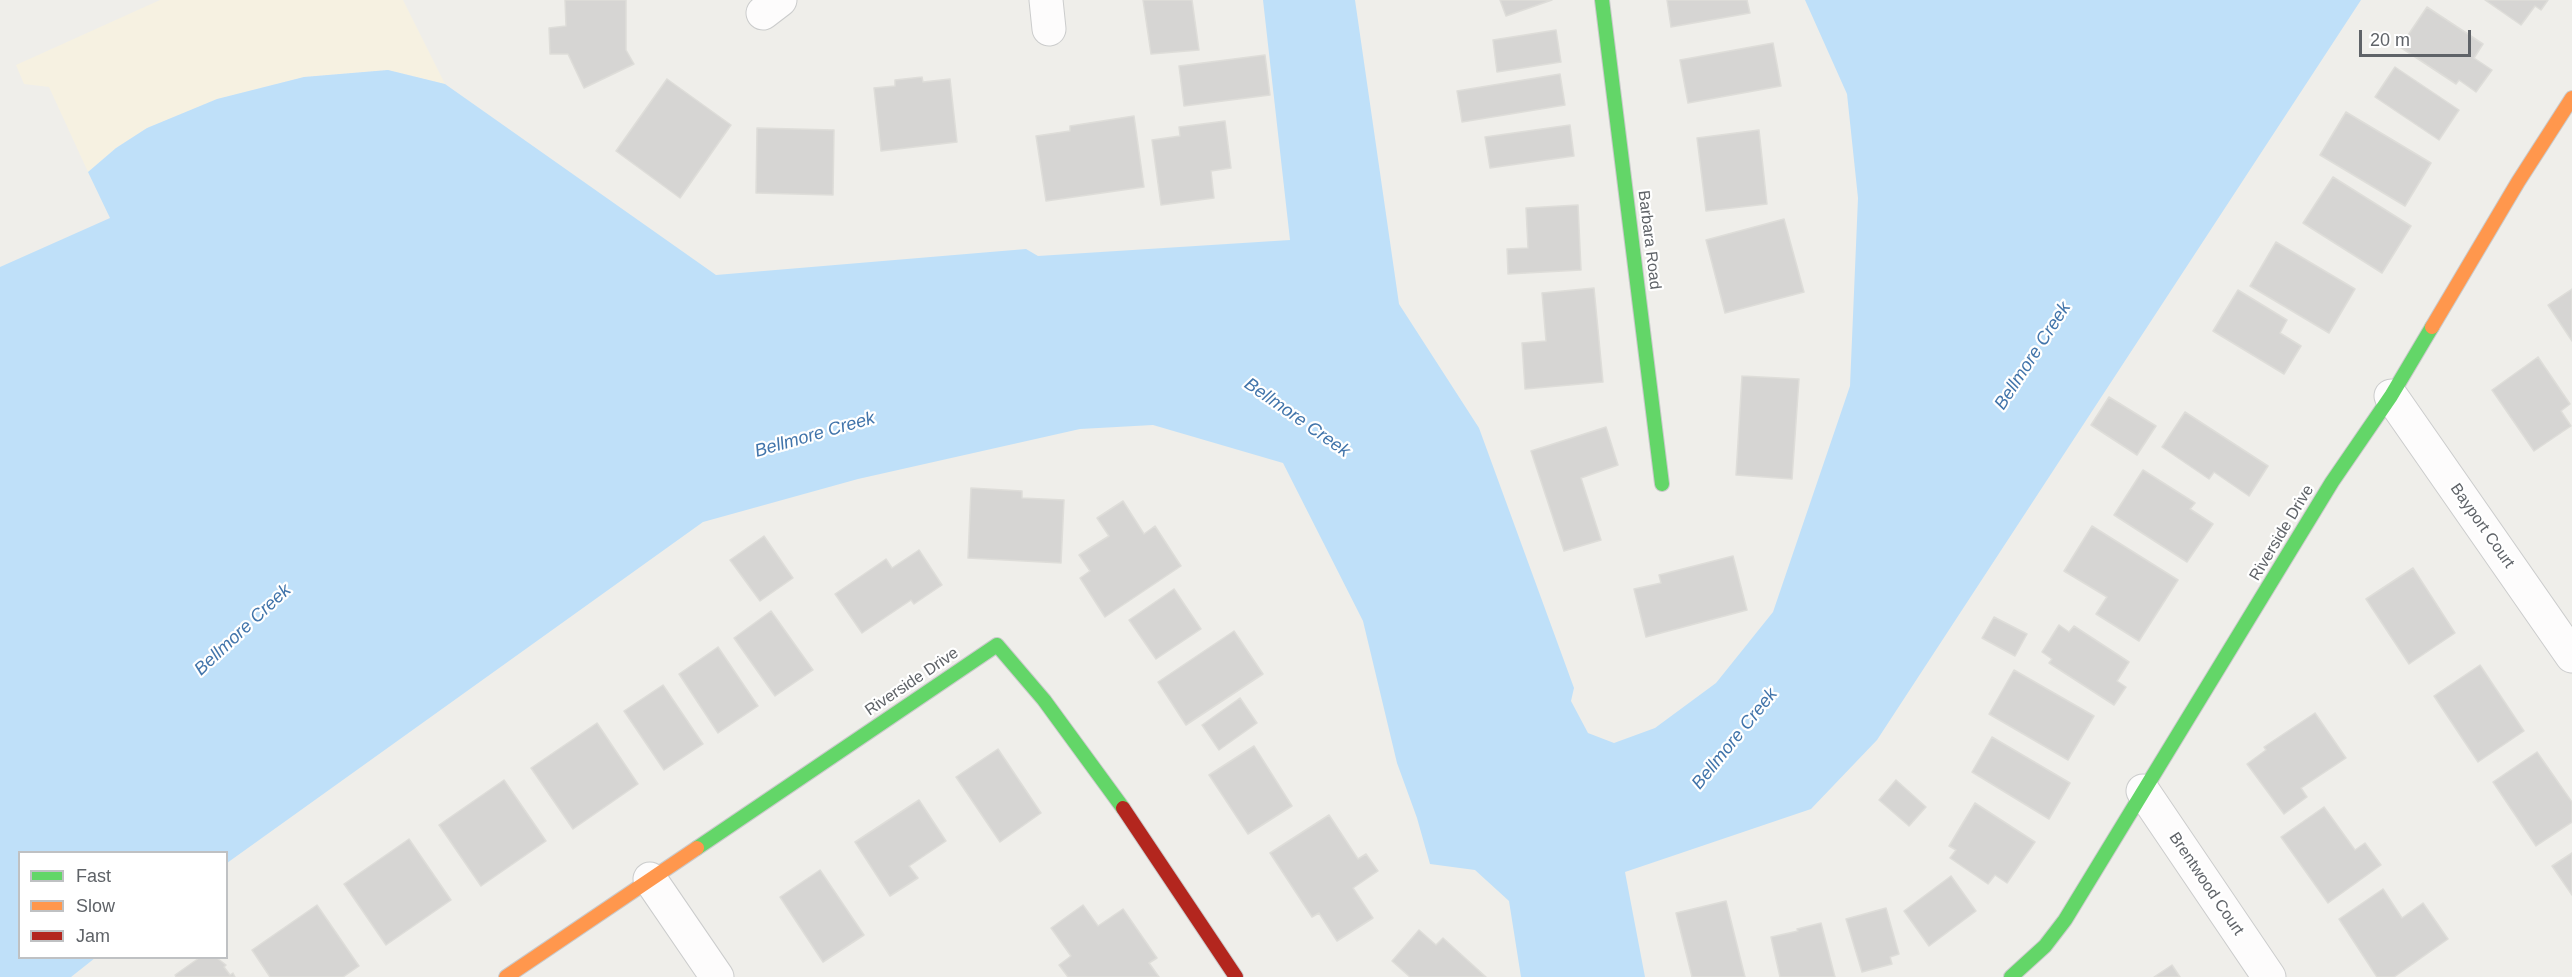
<!DOCTYPE html>
<html>
<head>
<meta charset="utf-8">
<style>
	body { margin:0 }
	#map { position:relative; width:2572px; height:977px; overflow:hidden; background:#efeeea; font-family:Helvetica,sans-serif }
	canvas { display:block }
	.legend { position:absolute; left:18px; top:851px; width:210px; height:108px; box-sizing:border-box; background:#fff; border:2px solid #bfc1c3; margin:0; padding:8px 10px; list-style:none; font-size:18px; color:#5f6368 }
	.legend li { display:flex; align-items:center; gap:12px; height:30px }
	.legend b { width:30px; border:2px solid #bfc1c3 }
	.scale { position:absolute; left:2359px; top:30px; width:112px; height:27px; box-sizing:border-box; border:3px solid #5f6368; border-top:0; padding-left:8px; font-size:18px; line-height:21px; white-space:nowrap; color:#5f6368; -webkit-text-stroke:4px #fff; paint-order:stroke }
</style>
</head>
<body>
<div id="map">
<canvas width="2572" height="977"></canvas>
<ul class="legend">
<li><b style="height:8px;background:#63d668"></b>Fast</li>
<li><b style="height:8px;background:#ff974d"></b>Slow</li>
<li><b style="height:8px;background:#b3261e"></b>Jam</li>
</ul>
<div class="scale">20 m</div>
</div>
<script>
const context = document.querySelector('canvas').getContext('2d');
context.lineJoin = 'round';
function fillPath(path, color) {
  context.fillStyle = color;
  context.fill(path, 'evenodd');
}
function shape(rows) {
  const path = new Path2D();
  for (const r of rows) {
    path.moveTo(r[0], r[1]);
    for (let i = 2; i < r.length; i += 2) path.lineTo(r[i], r[i + 1]);
  }
  return path;
}
function strokePath(path, color, width, dash) {
  context.strokeStyle = color;
  context.lineWidth = width;
  context.lineCap = dash ? 'butt' : 'round';
  context.setLineDash(dash || []);
  context.stroke(path);
}
function label(font, color, halo, rows, align = 'center') {
  context.font = font + ' Helvetica,sans-serif';
  context.lineWidth = 4.5;
  context.setLineDash([]);
  context.textBaseline = 'middle';
  context.strokeStyle = halo;
  context.fillStyle = color;
  for (const [text, x, y, turn = 0] of rows) {
    context.save();
    context.translate(x, y);
    context.rotate((+turn || 0) * Math.PI / 180);
    context.textAlign = isNaN(turn) ? turn : align;
    if (halo) context.strokeText(text, 0, 0);
    context.fillText(text, 0, 0);
    context.restore();
  }
}
fillPath(shape([
	[160,0,403,0,445,84,388,70,304,77,218,99,147,128,116,148,88,172,49,87,24,84,16,65]
]), '#f6f1e1');
fillPath(shape([
	[1263,0,1355,0,1399,304,1479,428,1574,688,1571,701,1588,733,1614,743,1655,728,1716,683,1773,612,1850,386,1858,198,1847,94,1805,0,2361,0,1877,740,1811,809,1625,872,1645,977,1521,977,1509,901,1475,870,1430,864,1417,818,1397,763,1363,621,1283,463,1153,425,1080,429,858,479,703,522,227,863,226,852,20,852,20,958,95,958,71,977,0,977,0,267,110,218,88,172,116,148,147,128,217,99,304,77,388,70,445,84,716,275,1026,249,1038,256,1290,240]
]), '#bfe0f9');
const building = shape([
	[565,0,626,0,626,50,634,64,584,88,568,54,550,54,549,28,566,26,565,0],
	[1143,0,1192,0,1199,50,1151,54,1143,0],
	[1500,0,1552,0,1506,16,1500,0],
	[1667,0,1747,0,1750,13,1671,27,1667,0],
	[2485,0,2548,0,2541,10,2535,6,2521,25,2485,0],
	[2427,7,2483,44,2474,58,2492,70,2476,92,2459,80,2456,84,2400,47,2427,7],
	[1556,30,1561,62,1497,72,1493,40,1556,30],
	[1773,43,1781,86,1688,103,1680,60,1773,43],
	[1265,55,1270,95,1184,106,1179,66,1265,55],
	[2395,67,2459,110,2439,140,2375,97,2395,67],
	[1560,74,1565,105,1462,122,1457,91,1560,74],
	[922,77,923,82,950,79,957,142,881,151,874,88,895,86,895,80,922,77],
	[667,79,731,125,680,198,616,151,667,79],
	[2346,112,2431,163,2405,206,2320,155,2346,112],
	[1134,116,1144,187,1046,201,1036,136,1070,131,1070,126,1134,116],
	[1225,121,1231,168,1211,171,1214,198,1161,205,1152,140,1180,136,1179,127,1225,121],
	[1570,125,1574,156,1490,168,1485,137,1570,125],
	[757,128,834,130,833,195,756,193,757,128],
	[1759,130,1767,204,1706,211,1697,138,1759,130],
	[2333,177,2411,226,2382,273,2303,223,2333,177],
	[1578,205,1581,270,1508,274,1507,249,1528,248,1526,208,1578,205],
	[1784,219,1804,292,1725,313,1706,240,1784,219],
	[2276,242,2355,289,2329,333,2250,286,2276,242],
	[1594,288,1603,382,1525,389,1522,343,1546,341,1542,293,1594,288],
	[2572,289,2572,341,2548,305,2572,289],
	[2238,290,2287,320,2280,333,2301,346,2284,374,2213,331,2238,290],
	[2538,357,2570,404,2561,411,2571,426,2534,451,2492,390,2538,357],
	[1742,376,1799,379,1792,479,1736,475,1742,376],
	[2109,397,2156,426,2137,455,2091,425,2109,397],
	[2185,412,2268,466,2249,496,2214,472,2209,479,2162,447,2185,412],
	[1606,427,1618,465,1581,478,1601,540,1564,551,1531,451,1606,427],
	[2143,470,2195,503,2190,509,2213,524,2187,562,2114,515,2143,470],
	[971,488,1022,491,1022,498,1064,500,1061,563,968,558,971,488],
	[1123,501,1144,534,1155,526,1181,566,1105,617,1080,578,1090,571,1079,555,1109,536,1097,518,1123,501],
	[2092,526,2178,580,2139,641,2096,614,2107,597,2064,571,2092,526],
	[764,536,793,578,760,601,730,560,764,536],
	[919,550,942,585,914,604,911,600,862,633,835,594,886,559,892,568,919,550],
	[1733,556,1747,610,1646,637,1634,589,1661,583,1659,575,1733,556],
	[2413,568,2455,633,2409,664,2366,599,2413,568],
	[1174,589,1201,629,1156,659,1129,620,1174,589],
	[771,611,813,670,775,696,734,638,771,611],
	[1994,617,2027,634,2015,656,1982,638,1994,617],
	[2059,625,2069,632,2074,626,2129,662,2117,681,2126,687,2114,705,2049,663,2052,659,2042,652,2059,625],
	[1234,631,1263,674,1186,725,1158,682,1234,631],
	[718,647,758,706,718,733,679,674,718,647],
	[2480,665,2524,731,2478,762,2434,696,2480,665],
	[2014,670,2094,716,2068,760,1989,714,2014,670],
	[663,685,703,744,664,770,624,711,663,685],
	[1240,698,1257,723,1219,750,1202,725,1240,698],
	[2315,713,2346,758,2301,788,2307,797,2284,814,2247,764,2266,750,2264,747,2315,713],
	[597,723,638,784,573,829,531,768,597,723],
	[1992,737,2070,783,2049,819,1972,772,1992,737],
	[1254,746,1292,806,1248,834,1209,775,1254,746],
	[998,749,1041,813,1000,842,956,777,998,749],
	[2537,752,2572,802,2572,822,2536,846,2493,782,2537,752],
	[504,780,546,841,481,886,439,825,504,780],
	[1896,780,1926,807,1909,826,1879,800,1896,780],
	[919,800,946,841,909,866,918,878,890,896,855,842,919,800],
	[1975,803,2035,842,2007,883,1995,875,1988,884,1950,858,1956,850,1949,846,1975,803],
	[2324,807,2355,850,2365,843,2381,865,2328,903,2281,837,2324,807],
	[1329,815,1358,859,1366,854,1378,871,1353,888,1373,918,1337,941,1319,913,1312,917,1270,853,1329,815],
	[409,839,451,900,386,945,344,884,409,839],
	[2572,853,2572,895,2552,866,2572,853],
	[820,870,864,935,823,962,780,897,820,870],
	[1951,876,1976,911,1929,946,1904,911,1951,876],
	[2383,889,2402,918,2423,903,2448,939,2394,977,2377,977,2339,919,2383,889],
	[1726,901,1745,977,1692,977,1676,913,1726,901],
	[317,905,359,966,343,977,270,977,252,950,317,905],
	[1083,905,1098,926,1123,909,1157,958,1149,963,1159,977,1068,977,1059,965,1071,956,1051,928,1083,905],
	[1886,908,1899,954,1890,957,1892,964,1862,972,1846,919,1886,908],
	[1821,923,1835,977,1780,977,1771,937,1798,931,1797,929,1821,923],
	[1419,930,1436,945,1443,938,1486,977,1410,977,1392,961,1419,930],
	[199,958,217,958,226,965,224,967,230,975,233,973,235,977,176,977,175,975,199,958],
	[2172,965,2180,977,2154,977,2172,965]
]);
fillPath(building, '#d6d5d3');
strokePath(building, '#deddd9', 1.5);
const street = shape([
	[1046,0,1049,29],
	[763,13,780,0],
	[2391,396,2572,656],
	[2143,791,2269,977],
	[650,879,717,977]
]);
const fast = shape([
	[1602,0,1662,484],
	[697,848,997,645,1044,700,1123,808],
	[2011,977,2045,946,2065,920,2332,482,2391,396,2432,327]
]);
const slow = shape([
	[2432,327,2518,182,2572,98],
	[506,977,697,848]
]);
const jam = shape([
	[1123,808,1236,977]
]);
strokePath(street, '#cbcccc', 35);
strokePath(fast, '#cacacb', 16);
strokePath(slow, '#cacacb', 16);
strokePath(jam, '#cacacb', 16);
strokePath(street, '#fdfcfc', 33);
strokePath(fast, '#63d668', 14);
strokePath(slow, '#ff974d', 14);
strokePath(jam, '#b3261e', 14);
label('16px', '#5f6368', '#fff', [
	["Barbara Road",1649,240,83],
	["Bayport Court",2482,526,55],
	["Riverside Drive",2282,533,-59],
	["Riverside Drive",912,682,-34],
	["Brentwood Court",2206,884,56]
]);
label('italic 18px', '#4174aa', '#fff', [
	["Bellmore Creek",2033,356,-57],
	["Bellmore Creek",1297,418,35],
	["Bellmore Creek",815,435,-16],
	["Bellmore Creek",243,630,-43],
	["Bellmore Creek",1735,739,-51]
]);
</script>
</body>
</html>
